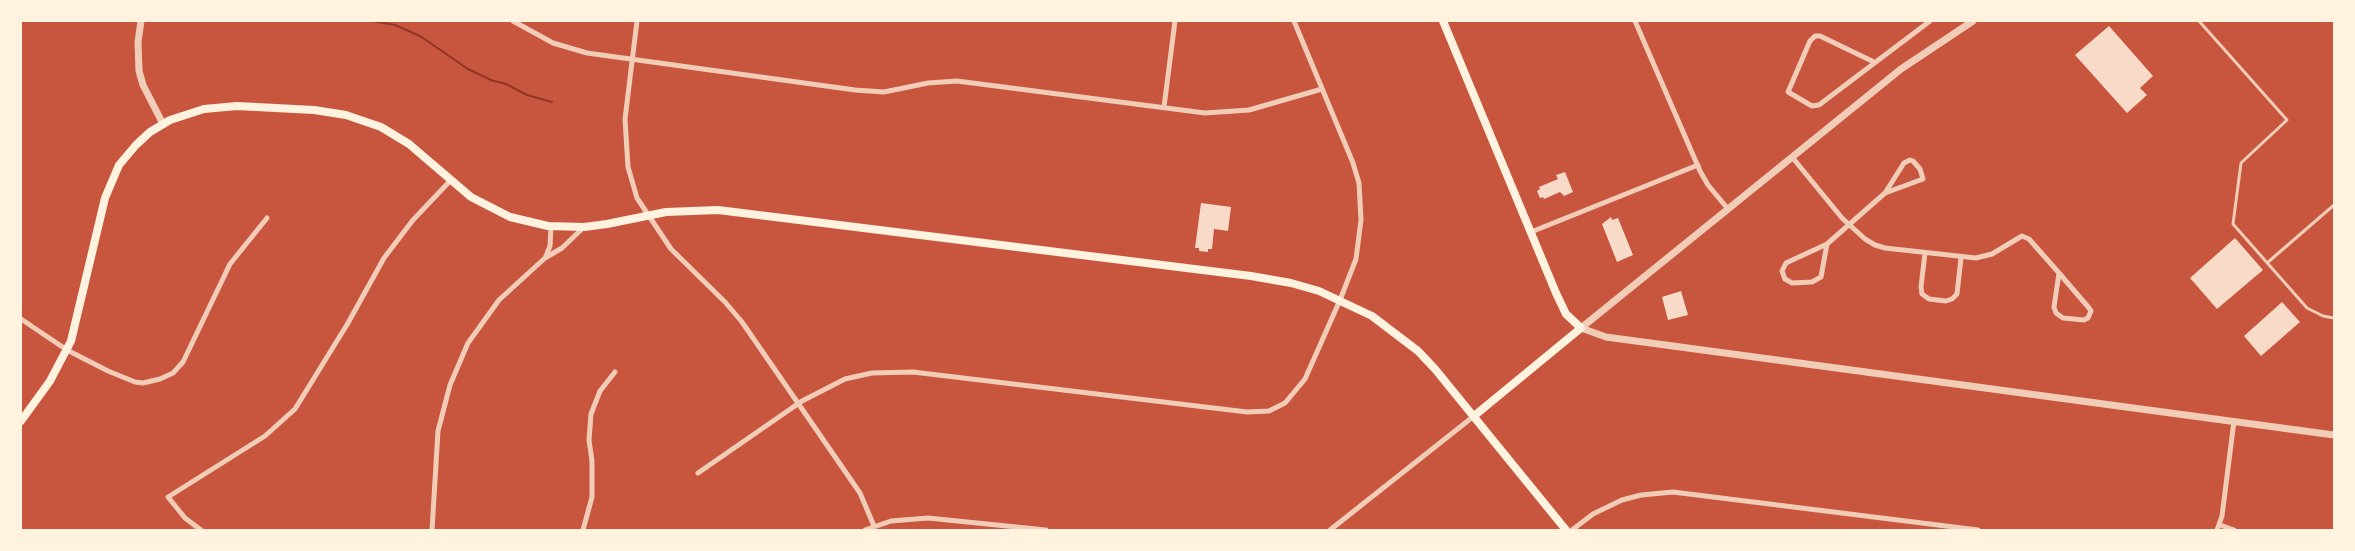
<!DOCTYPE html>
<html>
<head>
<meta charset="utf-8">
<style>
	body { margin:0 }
	#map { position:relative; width:2355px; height:551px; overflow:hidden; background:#c8553d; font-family:"Nunito Sans",sans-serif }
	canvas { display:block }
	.frame { position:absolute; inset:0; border:22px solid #fff3e0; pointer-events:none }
</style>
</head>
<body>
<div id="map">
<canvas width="2355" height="551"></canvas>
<div class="frame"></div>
</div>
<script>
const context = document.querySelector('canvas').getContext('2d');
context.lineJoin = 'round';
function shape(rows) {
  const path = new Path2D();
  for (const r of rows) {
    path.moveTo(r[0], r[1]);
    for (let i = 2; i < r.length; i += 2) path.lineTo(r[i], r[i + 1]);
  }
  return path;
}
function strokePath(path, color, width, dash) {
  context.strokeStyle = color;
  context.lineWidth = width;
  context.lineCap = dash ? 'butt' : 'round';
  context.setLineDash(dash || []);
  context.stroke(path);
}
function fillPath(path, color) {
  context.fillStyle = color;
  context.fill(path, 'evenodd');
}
strokePath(shape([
	[166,21,191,21],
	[373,21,395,25,420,36,468,69,491,80,506,84,527,95,552,102]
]), '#8f3625', 2);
fillPath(shape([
	[2109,26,2153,76,2140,88,2147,95,2127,113,2075,55],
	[1565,172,1573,192,1564,196,1560,192,1544,199,1543,197,1540,198,1537,191,1540,189,1539,187,1558,179,1556,175],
	[1201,203,1231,207,1228,231,1214,229,1212,249,1208,249,1208,252,1199,251,1199,248,1195,248],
	[1611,217,1612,220,1618,218,1633,255,1617,262,1602,224],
	[2235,238,2263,270,2217,309,2190,278],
	[1681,291,1688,315,1668,320,1662,297],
	[2282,302,2300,322,2261,356,2244,336]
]), '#f7dbc8');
strokePath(shape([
	[2199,21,2287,120,2241,163,2233,224,2307,308,2323,316,2334,318],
	[2267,263,2334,205]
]), '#f1ccb7', 3);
strokePath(shape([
	[513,21,553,43,587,53,855,90,884,92,928,83,957,81,1205,113,1249,110,1322,89],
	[637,21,625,119,628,167,637,198,671,249,725,302,742,322,860,493,874,526],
	[1635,21,1700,171,1708,185,1728,209],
	[1874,62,1820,36,1815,36,1810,41,1788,92,1812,106,1819,105,1930,21],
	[1164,107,1175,21],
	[1792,157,1842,218,1865,239,1875,245,1885,248,1976,258,1992,254,2022,236,2029,239,2059,273],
	[1531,232,1698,165],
	[1827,244,1885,193,1904,163,1910,160,1913,161,1920,169,1923,179,1885,193],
	[1827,244,1821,277,1812,282,1792,283,1785,279,1782,271,1786,263,1827,244],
	[1925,253,1921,287,1922,294,1929,299,1946,301,1952,299,1957,294,1961,258],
	[546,256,550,246,551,227],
	[2059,273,2089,308,2091,311,2088,318,2084,320,2063,318,2056,313,2054,307,2059,273],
	[21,319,67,350,108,371,135,382,143,383,160,379,173,373,183,362,230,264,267,218],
	[698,473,802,401,845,379,872,373,913,372,1247,412,1269,411,1285,403,1305,379,1340,300,1356,259,1361,220,1359,183,1353,163,1294,21],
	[2220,525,2234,530],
	[201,530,185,518,168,497,265,436,295,409,348,323,384,258,413,220,450,181],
	[432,530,438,431,450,385,468,343,499,300,545,258,562,248,584,227],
	[583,530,592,497,592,461,589,440,591,414,600,391,615,372],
	[865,530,891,521,928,518,1046,530],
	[1330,530,1474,416],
	[1572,530,1593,514,1622,500,1641,495,1673,492,1978,530],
	[2217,530,2222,516,2234,421]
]), '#f1ccb7', 5);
strokePath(shape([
	[141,21,138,42,139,71,143,85,163,124],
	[1973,21,1901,69,1581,328,1606,337,2334,435]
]), '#f1ccb7', 7);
strokePath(shape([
	[1443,21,1556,293,1566,314,1581,328,1474,416],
	[21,421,50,381,71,341,105,198,119,165,136,145,150,132,170,120,204,109,237,106,314,110,346,115,381,127,409,144,471,197,510,217,548,226,584,227,607,224,666,212,718,210,1251,276,1291,283,1319,291,1372,316,1418,351,1435,369,1566,530]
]), '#fff3e0', 8);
</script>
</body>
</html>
